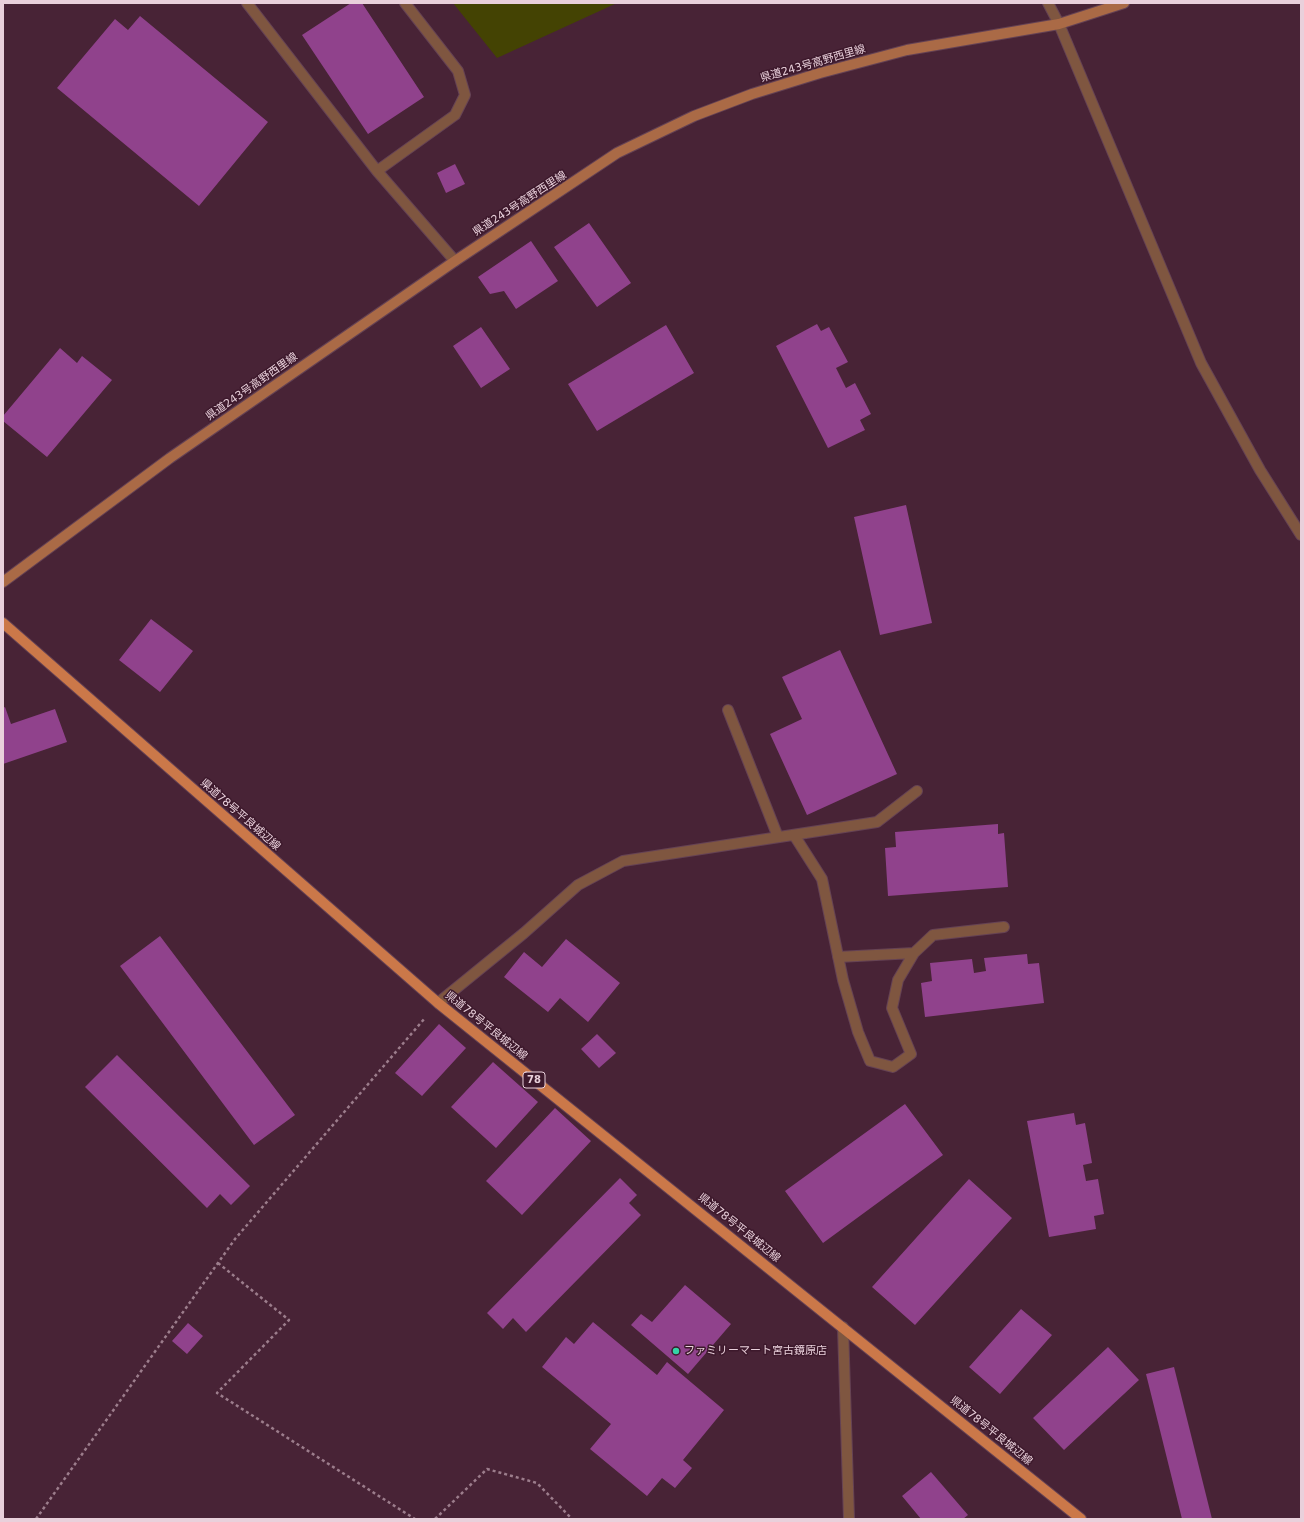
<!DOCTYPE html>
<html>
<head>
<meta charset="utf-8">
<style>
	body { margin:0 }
	#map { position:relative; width:1304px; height:1522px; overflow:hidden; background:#482336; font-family:"DejaVu Sans",sans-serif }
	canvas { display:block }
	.frame { position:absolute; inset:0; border:4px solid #e9d0db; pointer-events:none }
</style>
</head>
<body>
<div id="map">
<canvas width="1304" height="1522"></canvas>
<div class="frame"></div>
</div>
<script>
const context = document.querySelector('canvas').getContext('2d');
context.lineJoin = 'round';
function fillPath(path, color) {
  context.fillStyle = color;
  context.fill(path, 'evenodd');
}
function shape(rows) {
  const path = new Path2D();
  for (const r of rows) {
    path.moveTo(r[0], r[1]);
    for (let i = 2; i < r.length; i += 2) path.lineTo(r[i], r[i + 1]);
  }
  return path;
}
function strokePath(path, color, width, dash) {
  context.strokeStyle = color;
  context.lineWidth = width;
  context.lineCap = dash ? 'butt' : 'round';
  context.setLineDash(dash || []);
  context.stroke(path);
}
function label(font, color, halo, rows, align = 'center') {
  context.font = font + ' "DejaVu Sans","Noto Sans JP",sans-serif';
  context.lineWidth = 3;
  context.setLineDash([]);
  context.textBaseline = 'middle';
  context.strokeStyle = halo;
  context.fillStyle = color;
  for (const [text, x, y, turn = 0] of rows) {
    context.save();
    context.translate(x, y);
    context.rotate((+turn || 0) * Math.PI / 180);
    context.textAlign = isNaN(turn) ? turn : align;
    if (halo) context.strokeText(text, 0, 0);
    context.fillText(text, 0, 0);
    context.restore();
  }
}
fillPath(shape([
	[453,3,617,3,497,58]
]), '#444303');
fillPath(shape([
	[351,3,362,3,424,97,368,134,302,35],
	[140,16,268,122,199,206,57,88,115,19,128,30],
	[455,164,465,184,446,193,437,173],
	[589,223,631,283,597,307,554,247],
	[531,241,558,281,516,309,504,291,490,294,478,277],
	[817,324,821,331,829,327,848,362,836,368,846,388,855,383,871,414,860,420,865,430,828,448,776,346],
	[666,325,694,373,597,431,568,384],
	[481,327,510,369,481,388,453,346],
	[60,348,77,363,82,356,112,380,47,457,3,421,3,416],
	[906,505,932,623,880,635,854,517],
	[151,619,193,651,160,692,119,660],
	[840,650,897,774,807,815,770,734,802,719,782,677],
	[5,707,11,724,55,709,67,742,3,764,3,708],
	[998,824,998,834,1004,833,1008,887,888,896,885,848,896,847,895,832],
	[160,936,295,1115,254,1145,120,966],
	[566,939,620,983,588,1022,560,998,548,1012,504,977,524,952,542,967],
	[1027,954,1028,964,1039,963,1044,1003,925,1017,921,983,932,981,930,963,972,959,974,973,986,971,984,958],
	[439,1024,466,1048,422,1096,395,1073],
	[597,1034,616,1053,599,1068,581,1049],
	[117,1055,250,1186,231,1205,220,1194,207,1208,85,1087],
	[493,1062,538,1102,496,1148,451,1107],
	[905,1104,943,1155,823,1243,785,1191],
	[555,1108,591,1141,522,1215,486,1181],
	[1074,1113,1076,1125,1085,1123,1092,1163,1083,1165,1086,1181,1098,1179,1104,1214,1094,1216,1096,1229,1049,1237,1027,1121],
	[620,1178,637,1195,629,1203,641,1215,526,1332,513,1318,503,1329,487,1313],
	[969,1179,1012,1218,915,1325,872,1287],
	[685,1285,731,1324,688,1374,631,1325,641,1314,652,1322],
	[1021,1309,1052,1335,1000,1394,969,1367],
	[593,1322,657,1375,667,1362,724,1410,683,1460,692,1468,675,1488,662,1478,647,1496,590,1449,611,1424,542,1367,566,1337,574,1344],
	[188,1323,203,1336,187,1354,172,1341],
	[1108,1347,1139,1380,1064,1450,1033,1418],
	[1174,1367,1212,1519,1182,1519,1146,1374],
	[931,1472,968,1515,963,1519,921,1519,902,1496]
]), '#90428c');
const service = shape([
	[247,3,377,171,455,261],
	[377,171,455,115,465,95,458,71,405,3]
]);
const minor = shape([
	[1048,3,1059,24,1201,363,1260,470,1301,535],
	[728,710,778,837],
	[794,835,822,879,843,980,858,1032,870,1061,893,1067,911,1054,892,1008,898,980,914,953,933,935,1004,927],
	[838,957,914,953],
	[438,1003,524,933,578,885,623,861,877,822,917,791]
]);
const tertiary = shape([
	[843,1327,849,1519]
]);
const secondary = shape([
	[3,582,170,458,455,261,617,153,694,116,752,94,820,73,907,50,1059,24,1124,3]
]);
const primary = shape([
	[3,623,438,1003,1081,1519]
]);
strokePath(service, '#654254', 12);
strokePath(minor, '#654254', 12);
strokePath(tertiary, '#654254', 12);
strokePath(secondary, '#654254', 12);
strokePath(primary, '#654254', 12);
strokePath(shape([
	[218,1263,289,1320,217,1393,415,1519],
	[36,1519,235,1239,425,1018],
	[435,1519,487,1469,537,1483,572,1519]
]), '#9c7d8c', 2.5, [3, 3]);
strokePath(service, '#7f5640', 10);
strokePath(minor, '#7f5640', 10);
strokePath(tertiary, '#7f5640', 10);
strokePath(secondary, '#aa6a46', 10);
strokePath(primary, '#cb7849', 10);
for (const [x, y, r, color] of [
	[676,1351,4,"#34d4a7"]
]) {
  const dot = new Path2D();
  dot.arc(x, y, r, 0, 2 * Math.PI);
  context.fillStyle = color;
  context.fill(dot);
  strokePath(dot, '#3d192c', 1.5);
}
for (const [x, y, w] of [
	[534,1080,22]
]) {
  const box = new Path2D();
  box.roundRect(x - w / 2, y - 8, w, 16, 3);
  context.fillStyle = '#3d192c';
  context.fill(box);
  strokePath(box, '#e9d0db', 1);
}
label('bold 10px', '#e9d0db', null, [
	["78",534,1080]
]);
label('11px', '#e9d0db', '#3d192c', [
	["県道243号高野西里線",813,64,-16],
	["県道243号高野西里線",520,204,-33],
	["県道243号高野西里線",252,387,-35],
	["県道78号平良城辺線",240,815,41],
	["県道78号平良城辺線",486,1026,39],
	["県道78号平良城辺線",739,1228,39],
	["県道78号平良城辺線",991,1431,39]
]);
label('11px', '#e9d0db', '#3d192c', [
	["ファミリーマート宮古鏡原店",684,1351]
], 'left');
</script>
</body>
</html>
